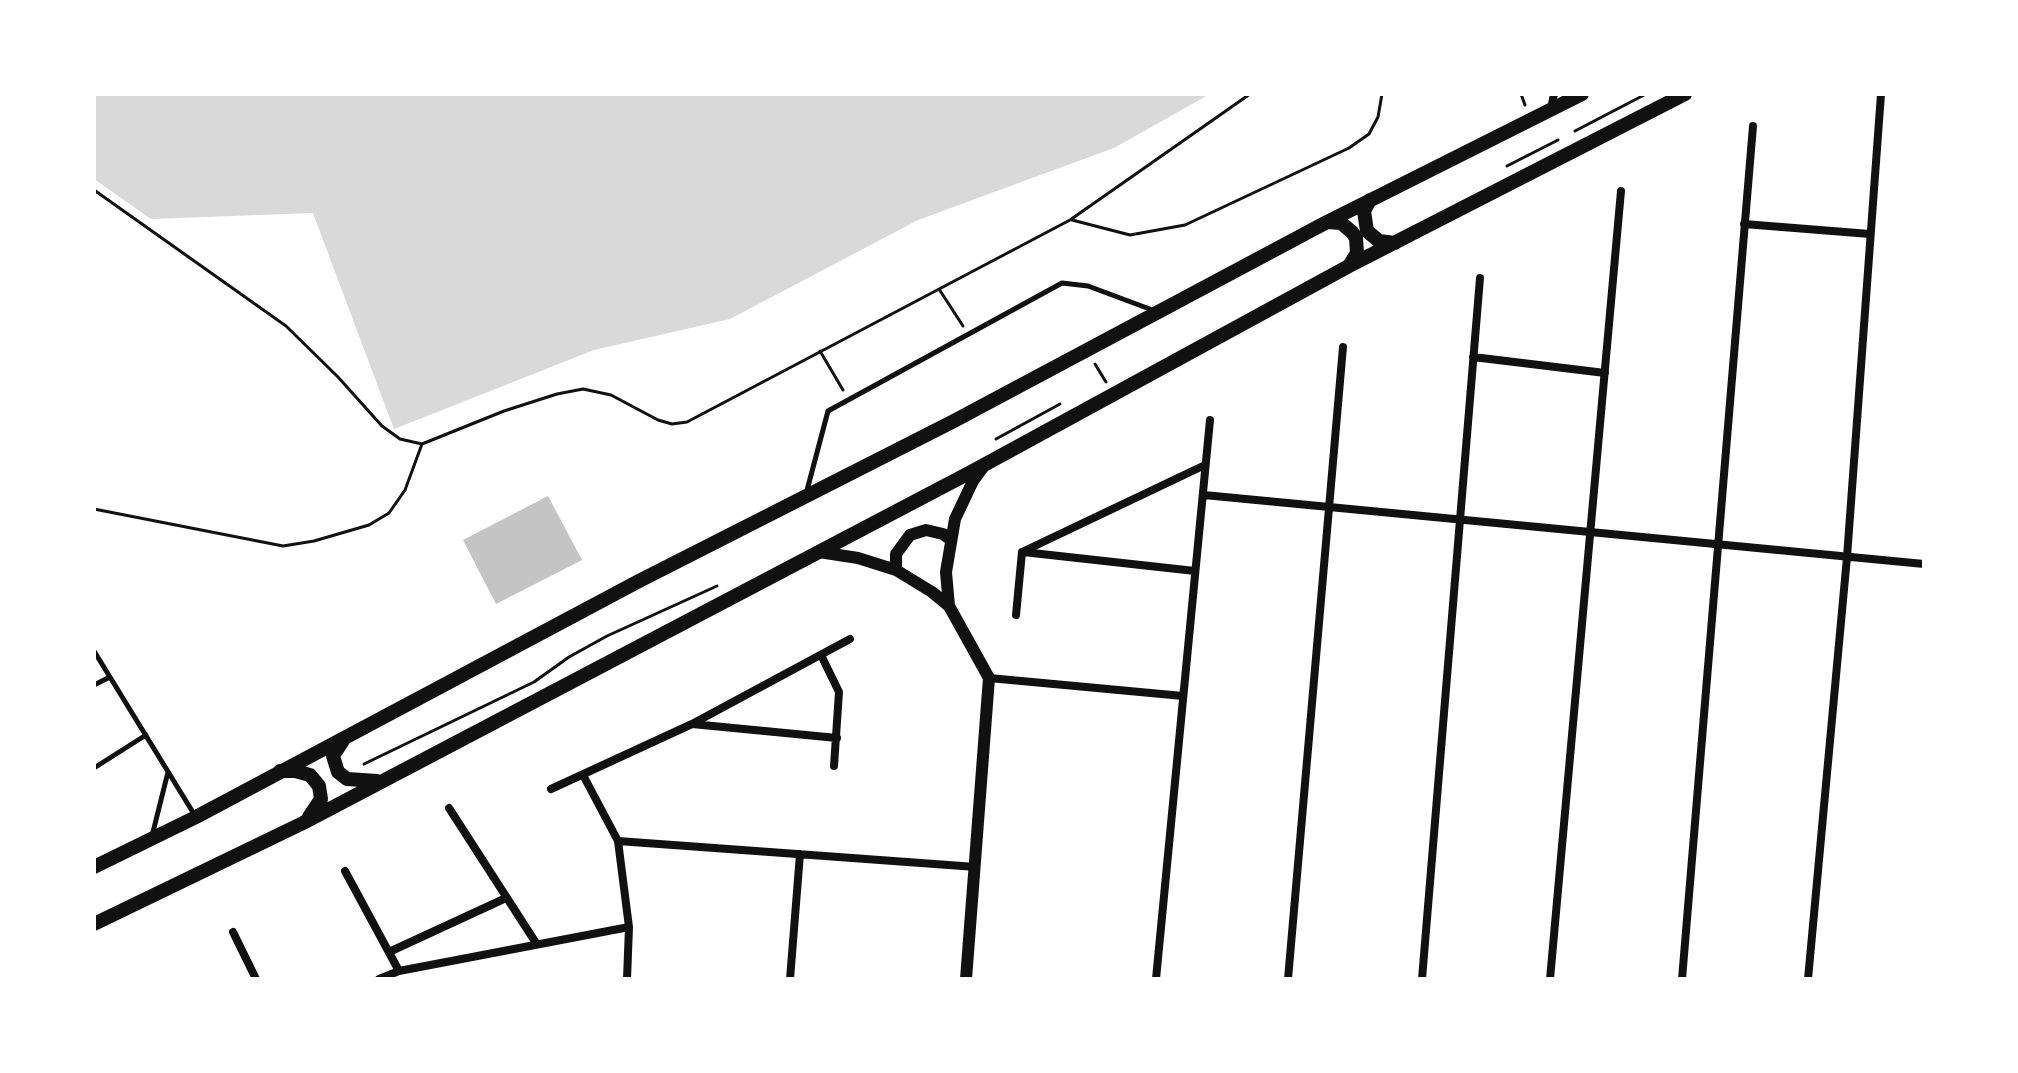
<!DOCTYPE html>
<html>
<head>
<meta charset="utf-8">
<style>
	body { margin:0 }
	#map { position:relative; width:2018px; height:1073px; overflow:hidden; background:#fff; font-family:"Exo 2",sans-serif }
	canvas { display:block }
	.frame { position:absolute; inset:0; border:96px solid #fff; pointer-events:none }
</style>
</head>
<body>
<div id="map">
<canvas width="2018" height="1073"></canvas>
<div class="frame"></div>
</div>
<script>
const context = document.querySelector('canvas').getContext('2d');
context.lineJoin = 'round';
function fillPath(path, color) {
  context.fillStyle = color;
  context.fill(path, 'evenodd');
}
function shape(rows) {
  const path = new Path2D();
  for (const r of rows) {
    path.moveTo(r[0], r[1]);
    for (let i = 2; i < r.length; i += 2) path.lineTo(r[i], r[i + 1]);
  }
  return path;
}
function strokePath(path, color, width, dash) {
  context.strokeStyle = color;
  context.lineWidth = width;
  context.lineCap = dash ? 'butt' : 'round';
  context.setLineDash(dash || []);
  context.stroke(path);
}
fillPath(shape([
	[94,94,1210,94,1114,148,918,220,730,319,594,350,394,429,313,213,151,219,94,179]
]), '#d9d9d9');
fillPath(shape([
	[548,496,582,560,496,604,463,540]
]), '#c4c4c4');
strokePath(shape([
	[1521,94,1525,105],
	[1575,131,1646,94],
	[1507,166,1558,140],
	[94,190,286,326,338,377,382,426,400,439,422,444],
	[1072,220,1130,235,1185,225,1349,148,1369,134,1378,117,1382,94],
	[939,289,963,326],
	[820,351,843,390],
	[1095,364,1106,382],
	[996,439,1060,404],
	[94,509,283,546,314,541,369,525,389,513,405,490,422,444,504,411,557,394,583,389,611,395,658,420,672,424,687,422,1070,220,1250,94],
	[364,764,534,682,569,657,607,636,717,586]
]), '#111', 3);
strokePath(shape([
	[806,494,828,411,1062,283,1088,286,1155,311],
	[94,651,194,814],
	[94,685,110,677],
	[94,768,146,735],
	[152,836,168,772]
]), '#111', 5);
strokePath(shape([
	[1551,109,1554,94],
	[1744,224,1870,234],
	[1473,357,1605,373],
	[1204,495,1924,564],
	[1022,552,1205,465],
	[1023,552,1195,571],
	[1016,615,1022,552],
	[821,655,839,692,834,766],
	[989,678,1183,696],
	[692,724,837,738],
	[583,775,618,841,629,927,627,979],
	[551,789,692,724,850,639],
	[449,808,536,943],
	[618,841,976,867],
	[345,871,399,971],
	[233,932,256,979],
	[389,952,506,898],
	[379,979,399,971,629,927],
	[790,979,800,854],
	[1156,979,1210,420],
	[1288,979,1343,347],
	[1422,979,1480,278],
	[1550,979,1621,191],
	[1682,979,1753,126],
	[1808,979,1847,557,1881,94]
]), '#111', 8);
strokePath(shape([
	[819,552,858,558,896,570,932,592,949,606],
	[896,570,896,554,910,535,926,530,943,534,950,539],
	[966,979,989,678,949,606,946,572,955,519,973,481,984,466]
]), '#111', 12);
strokePath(shape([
	[1370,200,1364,211,1367,231,1379,241,1395,243],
	[1327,222,1341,223,1352,232,1356,238,1357,253,1349,266],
	[344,739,333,756,338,772,347,779,377,781],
	[280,771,295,771,310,775,319,786,321,799,309,817],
	[94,867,196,817,639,581,952,422,1327,222,1582,94],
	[94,924,303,823,971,472,1349,266,1685,94]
]), '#111', 14);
</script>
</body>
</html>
